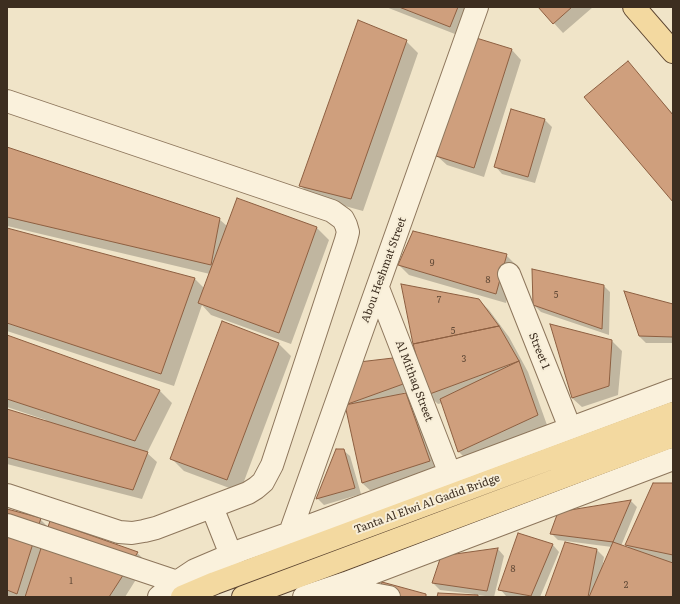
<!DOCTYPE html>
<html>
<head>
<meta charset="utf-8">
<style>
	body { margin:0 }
	#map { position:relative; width:680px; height:604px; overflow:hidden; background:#f0e4c8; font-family:Literata,serif }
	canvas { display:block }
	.frame { position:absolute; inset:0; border:8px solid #3d2e20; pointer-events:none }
</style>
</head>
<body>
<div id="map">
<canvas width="680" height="604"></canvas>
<div class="frame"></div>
</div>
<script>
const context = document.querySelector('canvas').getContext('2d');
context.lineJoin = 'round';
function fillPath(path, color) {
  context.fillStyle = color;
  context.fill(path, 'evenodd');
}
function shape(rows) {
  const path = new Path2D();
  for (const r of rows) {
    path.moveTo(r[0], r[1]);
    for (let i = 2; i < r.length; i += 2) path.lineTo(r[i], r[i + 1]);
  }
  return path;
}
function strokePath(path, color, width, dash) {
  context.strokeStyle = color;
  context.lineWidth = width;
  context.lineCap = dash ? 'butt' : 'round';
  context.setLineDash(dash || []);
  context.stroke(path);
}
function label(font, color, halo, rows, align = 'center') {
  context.font = font + ' Literata,serif';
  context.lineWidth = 4;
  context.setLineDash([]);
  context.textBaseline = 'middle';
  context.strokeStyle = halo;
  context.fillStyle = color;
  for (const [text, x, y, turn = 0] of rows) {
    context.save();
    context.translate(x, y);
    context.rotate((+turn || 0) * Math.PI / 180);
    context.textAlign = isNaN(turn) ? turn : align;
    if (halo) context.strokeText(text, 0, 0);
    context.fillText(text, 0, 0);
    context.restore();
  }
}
fillPath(shape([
	[386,7,471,7,460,36],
	[539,7,593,7,563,33],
	[474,39,512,50,521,60,484,177,447,165,437,156],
	[406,41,418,53,363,211,312,197,300,185],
	[627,62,673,114,673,201],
	[512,110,545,120,552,127,535,183,502,174,496,167],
	[7,148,219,219,227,226,237,199,317,228,329,240,291,344,211,315,202,305,174,386,7,331,7,229,195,279,204,288,210,274,7,226],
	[506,255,516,265,506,303,409,275,399,265],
	[604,286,610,292,609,335,541,312,534,305],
	[479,300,489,310,509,337,528,372,547,425,469,462,459,452,442,403,438,404,428,395],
	[673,305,673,343,646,343,639,336],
	[7,336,160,391,172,403,147,453,157,462,142,499,7,464,7,410,45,421,46,420,7,407],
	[612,341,622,351,618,395,582,407,572,398],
	[279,344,291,356,240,492,184,471,172,459],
	[393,359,400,366,412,390,400,394,400,395,406,394,415,404,439,471,372,492,362,483,346,405],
	[337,450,343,450,350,456,361,494,324,505,318,499],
	[673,484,673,597,547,597,565,544,597,550,604,557,602,569,612,547,558,540,551,533,631,501,637,507,621,546,631,549,626,545],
	[7,510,40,519,49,528,137,553,147,562,125,597,11,597,7,596],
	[519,534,553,545,559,552,540,597,511,597,506,596,500,589],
	[498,549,504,556,494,597,477,595,479,597,438,597,473,596,474,594,440,590,433,583]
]), '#0003');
const building = shape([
	[399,7,458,7,450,27,399,7],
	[538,7,572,7,553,24,538,7],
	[358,20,407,40,351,199,299,186,358,20],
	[473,37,512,49,474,168,436,156,473,37],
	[628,61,673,115,673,202,584,97,628,61],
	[511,109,545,119,528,177,494,167,511,109],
	[7,147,220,218,211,265,7,217,7,147],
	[237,198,317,227,279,333,198,303,237,198],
	[7,228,195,278,161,374,7,323,7,228],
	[413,231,507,254,496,294,398,265,413,231],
	[532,269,604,285,602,329,533,305,532,269],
	[401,284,479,299,499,326,413,344,401,284],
	[624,291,673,304,673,337,639,336,624,291],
	[222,321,279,343,227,480,170,459,222,321],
	[550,324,612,340,609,386,572,398,550,324],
	[499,326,519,361,427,395,413,344,499,326],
	[7,335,160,390,135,441,7,399,7,335],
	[393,358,406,383,345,405,359,362,393,358],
	[519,361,538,415,458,452,440,399,519,361],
	[406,393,430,461,362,483,345,405,406,393],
	[7,409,148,452,133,490,7,457,7,409],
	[336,449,344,449,355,488,316,499,336,449],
	[653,483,673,483,673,555,625,545,653,483],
	[631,500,613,542,550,534,558,512,631,500],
	[7,509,41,518,17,594,7,590,7,509],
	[50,521,138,552,109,597,25,597,50,521],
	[518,533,553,544,531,596,498,590,518,533],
	[565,542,597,549,588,597,545,597,565,542],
	[613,542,673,563,673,597,589,597,613,542],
	[498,548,487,591,432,583,441,556,498,548],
	[382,582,426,594,426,597,378,597,382,582],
	[438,593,478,595,478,597,437,597,438,593]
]);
fillPath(building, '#cf9f7d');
strokePath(building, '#8d5f41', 1);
const minor = shape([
	[7,101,332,211,343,219,346,225,348,232,346,240,272,465,263,482,256,488,248,493,156,528,144,531,132,533,119,532,107,528,7,495],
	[509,274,570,428],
	[378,288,450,474],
	[212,507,231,555],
	[7,525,177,582],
	[290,533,477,7],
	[346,589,389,597],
	[159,597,177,582,195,570,242,550,290,533,673,390],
	[304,597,346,583,673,459]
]);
const major = shape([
	[634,7,673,52],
	[182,597,215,583,673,413],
	[243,597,673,436]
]);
strokePath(minor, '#8d765c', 24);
strokePath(major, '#5b4430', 24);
strokePath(minor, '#faf1dc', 22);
strokePath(major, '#f3d9a0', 22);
label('9px', '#624a37', null, [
	["9",432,263],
	["8",488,280],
	["5",556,295],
	["7",439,300],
	["5",453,331],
	["3",464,359],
	["8",513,569],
	["1",71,581],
	["2",626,585]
]);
label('11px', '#3d2e20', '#f7eed8', [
	["Abou Heshmat Street",384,270,-70],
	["Street 1",539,351,68],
	["Al Mithaq Street",414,381,69],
	["Tanta Al Elwi Al Gadid Bridge",427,504,-20]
]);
</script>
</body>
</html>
